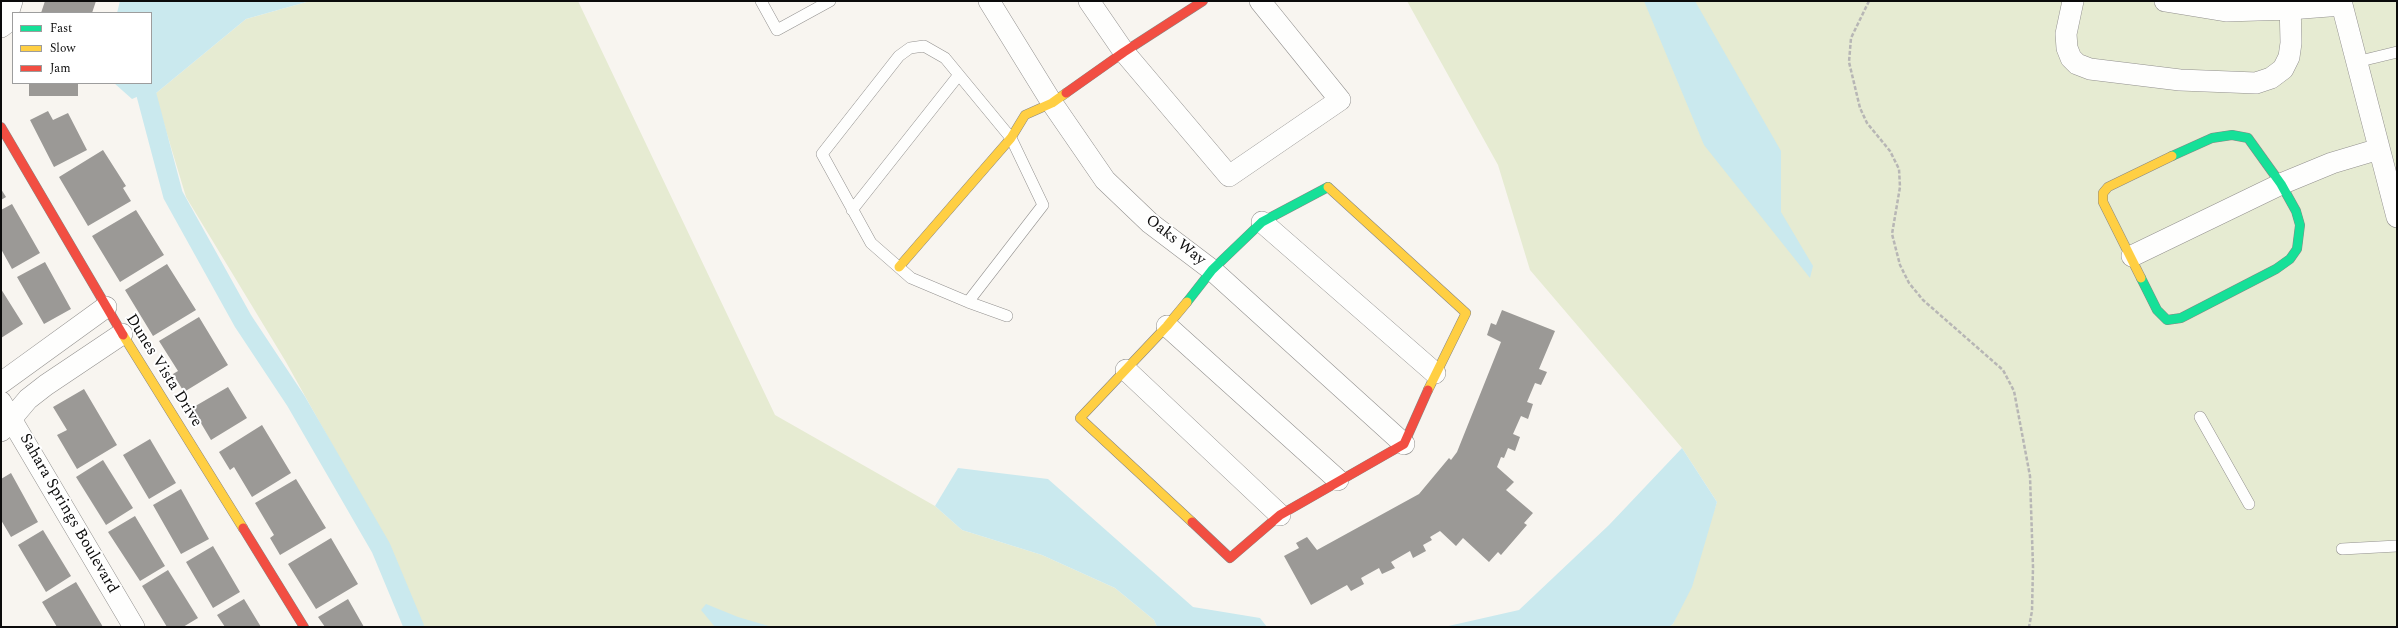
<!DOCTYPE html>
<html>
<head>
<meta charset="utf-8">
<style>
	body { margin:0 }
	#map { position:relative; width:2398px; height:628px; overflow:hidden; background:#f8f5f0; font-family:Spectral,serif }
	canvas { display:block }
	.frame { position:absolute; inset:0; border:2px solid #0b0b0b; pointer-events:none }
	.legend { position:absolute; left:12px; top:12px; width:140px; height:72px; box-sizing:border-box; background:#fff; border:1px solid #9d9d9d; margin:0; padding:5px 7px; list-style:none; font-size:12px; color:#0b0b0b }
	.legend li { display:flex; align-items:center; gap:8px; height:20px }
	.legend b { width:20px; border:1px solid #9d9d9d }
</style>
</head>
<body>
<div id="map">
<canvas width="2398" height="628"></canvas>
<div class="frame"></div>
<ul class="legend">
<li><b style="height:5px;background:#16e098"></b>Fast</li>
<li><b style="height:5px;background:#ffcf43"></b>Slow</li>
<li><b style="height:5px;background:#f24e42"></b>Jam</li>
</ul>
</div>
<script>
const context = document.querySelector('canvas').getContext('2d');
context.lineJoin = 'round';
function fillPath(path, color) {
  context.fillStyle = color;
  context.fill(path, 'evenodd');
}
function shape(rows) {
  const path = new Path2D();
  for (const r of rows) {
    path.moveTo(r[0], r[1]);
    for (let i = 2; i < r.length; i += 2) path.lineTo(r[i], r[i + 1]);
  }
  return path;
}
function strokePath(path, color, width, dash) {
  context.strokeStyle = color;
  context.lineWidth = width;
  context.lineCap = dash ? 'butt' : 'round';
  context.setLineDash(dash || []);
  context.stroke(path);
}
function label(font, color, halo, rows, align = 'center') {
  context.font = font + ' Spectral,serif';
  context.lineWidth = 4;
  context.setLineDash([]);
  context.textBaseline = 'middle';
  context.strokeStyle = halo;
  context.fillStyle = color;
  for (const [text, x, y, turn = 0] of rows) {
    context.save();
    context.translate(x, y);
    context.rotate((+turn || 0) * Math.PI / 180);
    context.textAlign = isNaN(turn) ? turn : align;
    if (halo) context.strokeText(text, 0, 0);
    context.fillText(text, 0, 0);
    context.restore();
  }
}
fillPath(shape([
	[310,1,578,1,775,415,935,506,962,530,1042,555,1115,588,1154,620,1157,627,422,627,388,545,286,362,186,197,155,94,246,19],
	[1407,1,2397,1,2397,627,1669,627,1673,624,1717,502,1682,448,1530,270,1498,165]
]), '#e6ebd2');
fillPath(shape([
	[120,1,310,1,246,19,155,94,146,93,132,99,114,83,151,83,151,13,117,13],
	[1644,1,1695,1,1781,151,1781,212,1813,266,1810,278,1704,145],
	[1682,448,1717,502,1692,587,1673,624,1669,627,1444,627,1519,610,1609,525],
	[958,468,1048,479,1193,607,1260,618,1267,627,1157,627,1154,620,1115,588,1042,555,962,530,935,506],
	[706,604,738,617,772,627,715,627,701,610]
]), '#cae9ee');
strokePath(shape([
	[146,93,173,195,243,321,296,401,381,548,414,627]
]), '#cae9ee', 20);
fillPath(shape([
	[45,1,96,1,92,13,41,13],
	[29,83,78,83,78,96,29,96],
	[48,111,53,120,68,113,87,150,54,167,30,120],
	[103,150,126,186,123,188,131,201,88,226,59,177],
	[1,189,6,197,1,200],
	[12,204,40,253,12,269,1,249,1,210],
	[136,210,164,255,120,282,92,236],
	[45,262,71,309,44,324,17,277],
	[167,264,196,310,153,336,125,290],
	[1,289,23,324,1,338],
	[1502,310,1555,331,1539,369,1547,372,1541,385,1535,383,1527,402,1533,404,1528,419,1521,416,1513,434,1520,437,1515,451,1508,448,1504,458,1501,457,1497,467,1514,482,1506,490,1533,513,1524,523,1527,525,1501,555,1498,552,1489,562,1463,538,1456,546,1440,531,1430,537,1432,540,1423,545,1426,551,1413,558,1410,551,1391,562,1395,568,1382,574,1379,568,1361,578,1364,584,1351,591,1347,585,1311,605,1284,556,1299,548,1296,543,1307,537,1317,550,1419,494,1449,458,1451,460,1457,452,1501,342,1487,335,1491,323,1496,325],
	[199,317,228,365,184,392,173,374,178,371,159,341],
	[228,387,247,418,211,440,192,408],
	[84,389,117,445,77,469,57,435,67,430,53,407],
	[262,425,291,473,252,497,234,467,230,470,219,452],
	[150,439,176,483,149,499,123,455],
	[103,460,133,508,106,525,76,477],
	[11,473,38,522,11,537,1,520,1,479],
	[296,479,326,528,280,555,270,538,274,535,255,503],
	[181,489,209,539,181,554,153,505],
	[135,516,165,566,140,581,108,532],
	[43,530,71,576,46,592,18,545],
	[331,538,358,584,316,609,288,564],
	[213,546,240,592,213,608,186,562],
	[168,570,198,618,183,627,167,627,142,586],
	[76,582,103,627,57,627,42,602],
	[244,599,261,627,225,627,217,615],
	[348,599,364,627,325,627,318,617]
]), '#9b9996');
const lane = shape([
	[761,1,777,30,830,1],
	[2356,62,2397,52],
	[852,210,958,76],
	[968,302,1043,205,1011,138,945,58,924,46,910,48,899,56,822,154,871,243,911,278,968,302,1007,316],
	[2200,417,2249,504],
	[2342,549,2397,546]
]);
const street = shape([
	[989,1,1052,103,1105,180,1150,223,1212,270,1404,444],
	[1089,1,1124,52,1229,176,1340,100,1260,1],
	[2073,1,2066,34,2067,48,2071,58,2077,64,2090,69,2180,80,2256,83,2271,78,2283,69,2289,57,2291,43,2290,1],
	[2165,1,2226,11,2290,9,2342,5],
	[2341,1,2397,217],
	[1,27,5,24,12,1],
	[1262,222,1435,373],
	[2132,256,2281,184,2332,163,2379,149],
	[1167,326,1338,480],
	[1126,370,1280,515],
	[1,383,106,307],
	[1,402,134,627],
	[1,431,28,399,46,385,122,334]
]);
const fast = shape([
	[2172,156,2212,138,2232,135],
	[2141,278,2157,310,2167,320,2181,318,2276,269,2290,259,2297,249,2300,225,2296,211,2281,184,2248,138,2232,135],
	[1187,302,1212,270,1262,222,1328,187]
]);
const slow = shape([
	[1328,187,1466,313,1428,390],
	[899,267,1011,138,1025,115,1052,103,1066,93],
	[2141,278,2103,202,2103,193,2108,187,2172,156],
	[1187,302,1167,326,1080,418,1192,522],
	[123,335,243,528]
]);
const jam = shape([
	[1066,93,1124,52,1203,1],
	[1,127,123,335],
	[1192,522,1230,558,1280,515,1404,444,1428,390],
	[243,528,304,627]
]);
strokePath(lane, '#92908e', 12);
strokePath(street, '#92908e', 22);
strokePath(fast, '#888785', 10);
strokePath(slow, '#888785', 10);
strokePath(jam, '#888785', 10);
strokePath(shape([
	[1869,1,1851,38,1849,62,1860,108,1867,123,1890,151,1899,169,1900,187,1892,234,1900,265,1909,283,1923,300,2003,370,2014,391,2030,476,2033,567,2032,611,2029,627]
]), '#b7b6b5', 2.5, [4, 2]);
strokePath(lane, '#fefefd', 11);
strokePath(street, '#fefefd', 21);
strokePath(fast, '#16e098', 9);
strokePath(slow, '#ffcf43', 9);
strokePath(jam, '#f24e42', 9);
label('16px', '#0b0b0b', '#fff', [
	["Oaks Way",1175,241,38],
	["Dunes Vista Drive",163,371,58],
	["Sahara Springs Boulevard",68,514,60]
]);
</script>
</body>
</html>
